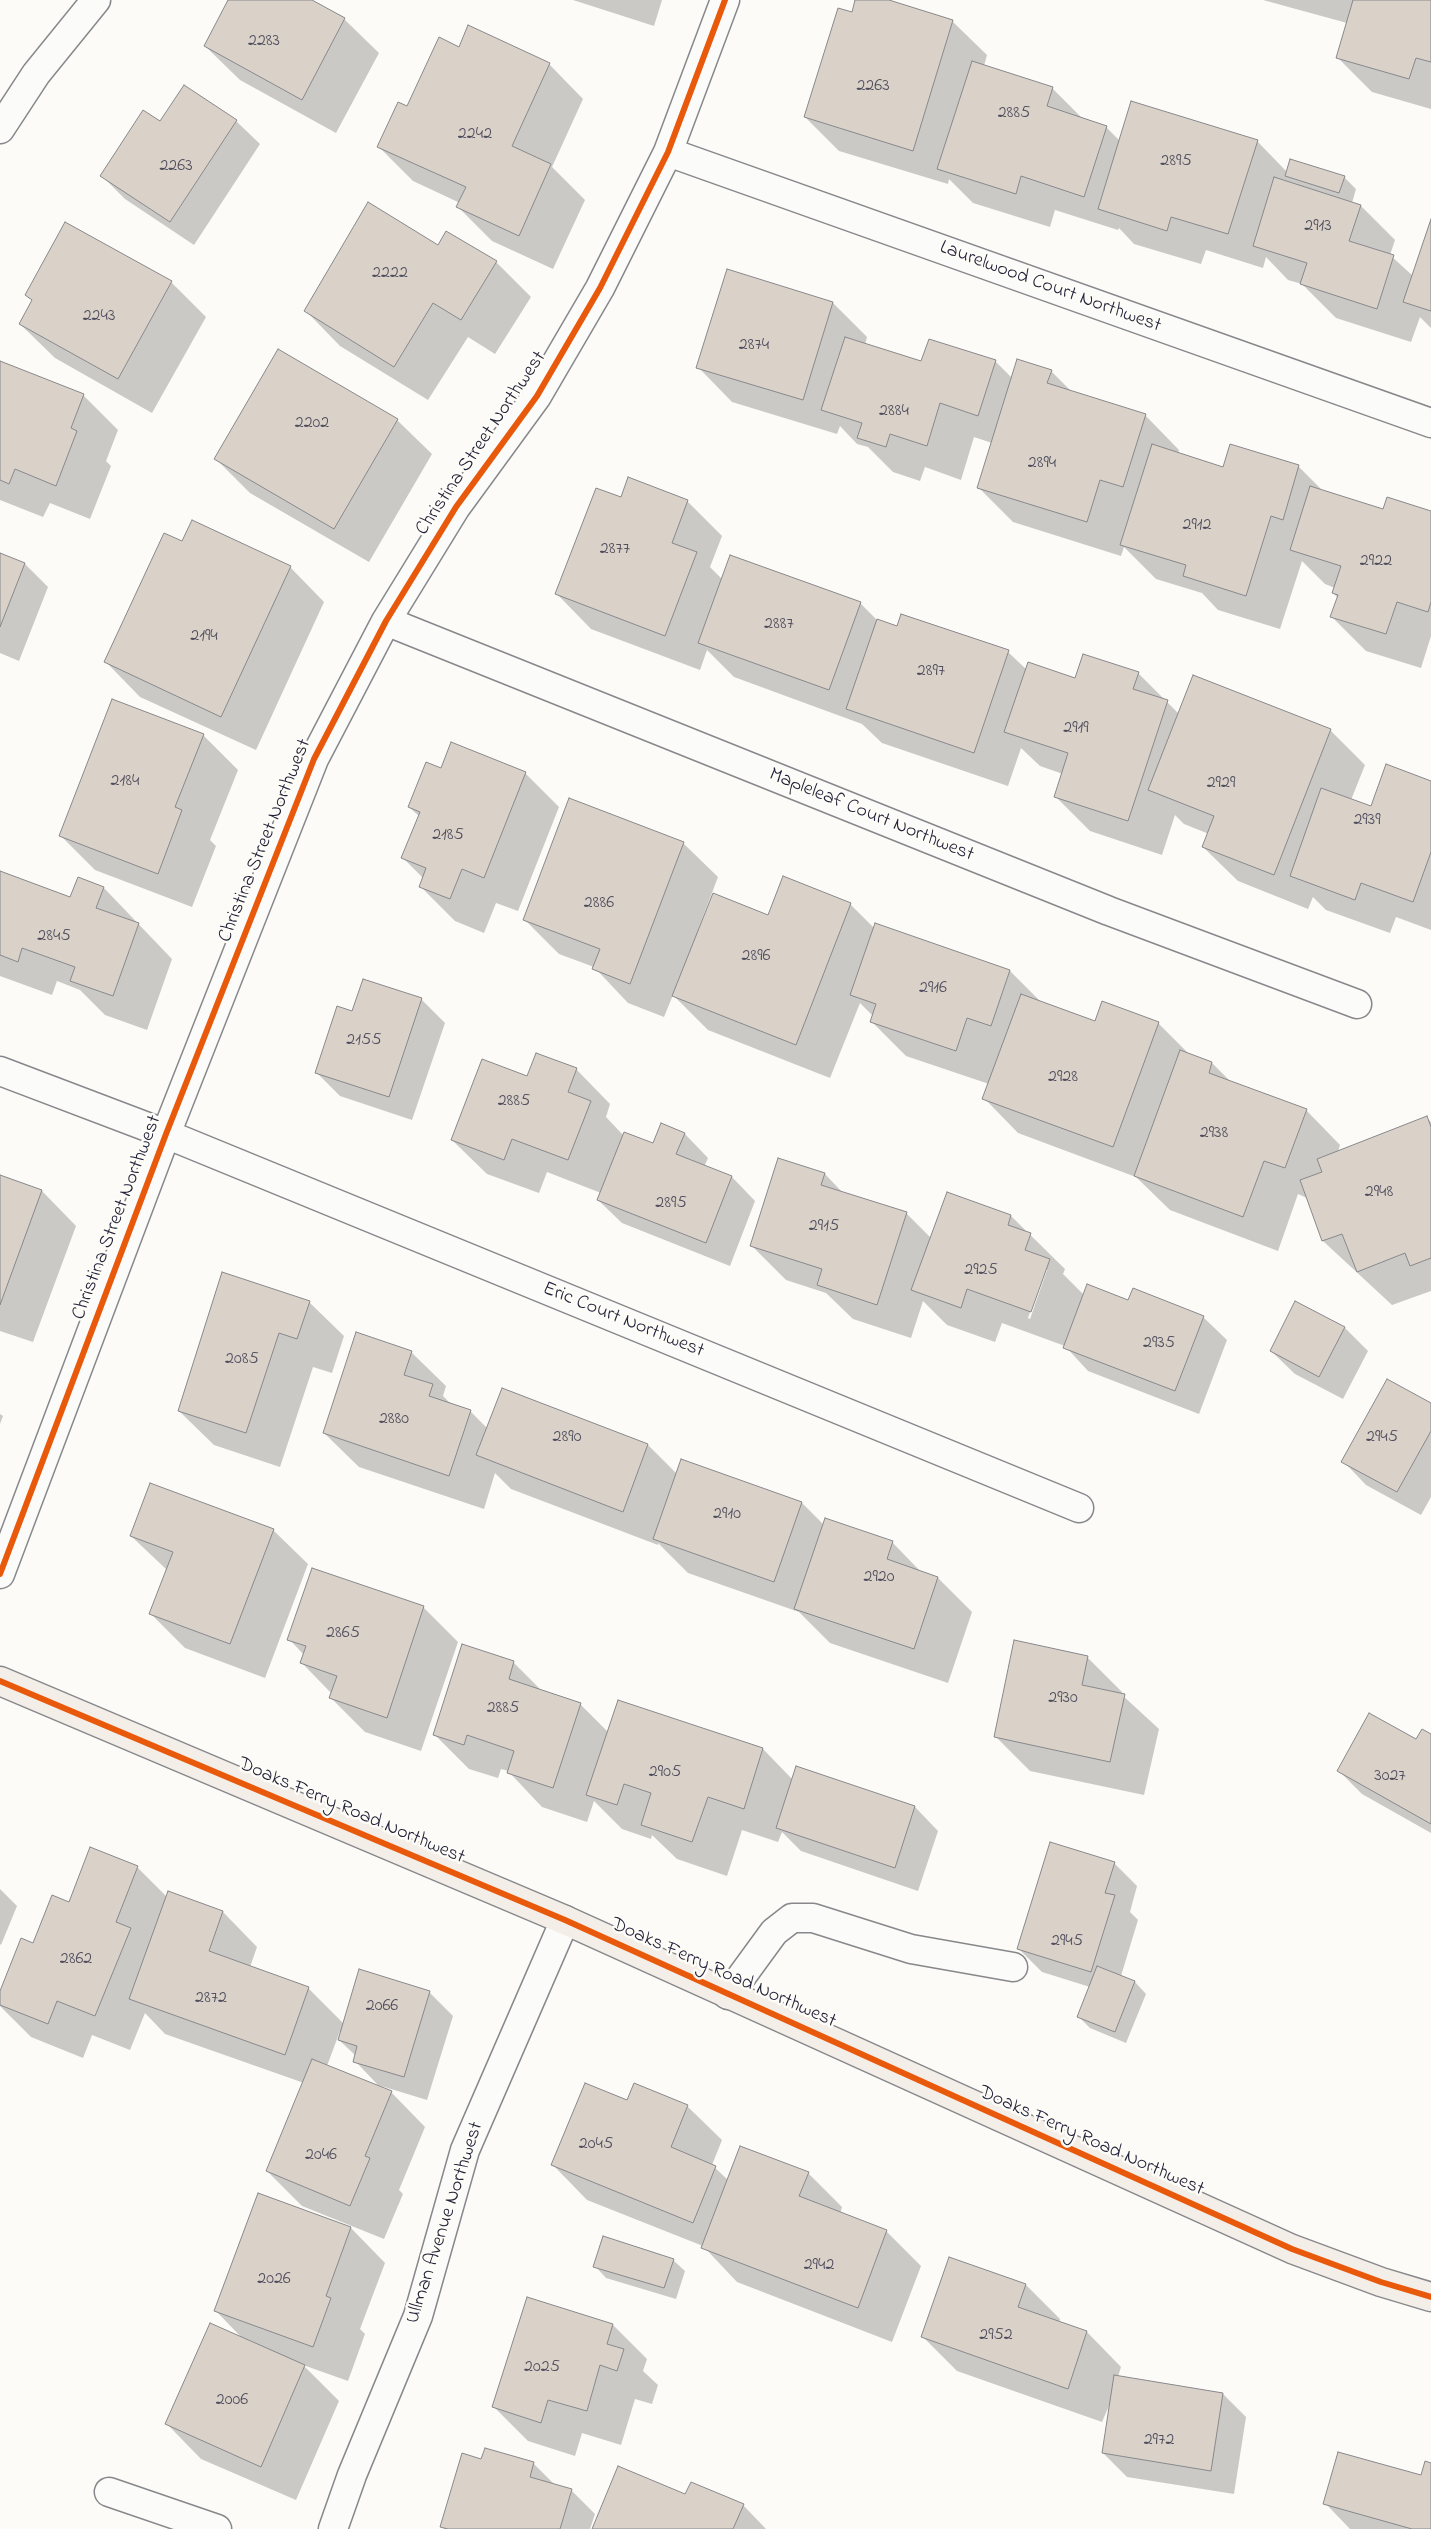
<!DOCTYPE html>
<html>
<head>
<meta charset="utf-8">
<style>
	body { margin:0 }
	canvas { display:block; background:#fcfbf8 }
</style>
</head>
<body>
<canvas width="1431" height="2529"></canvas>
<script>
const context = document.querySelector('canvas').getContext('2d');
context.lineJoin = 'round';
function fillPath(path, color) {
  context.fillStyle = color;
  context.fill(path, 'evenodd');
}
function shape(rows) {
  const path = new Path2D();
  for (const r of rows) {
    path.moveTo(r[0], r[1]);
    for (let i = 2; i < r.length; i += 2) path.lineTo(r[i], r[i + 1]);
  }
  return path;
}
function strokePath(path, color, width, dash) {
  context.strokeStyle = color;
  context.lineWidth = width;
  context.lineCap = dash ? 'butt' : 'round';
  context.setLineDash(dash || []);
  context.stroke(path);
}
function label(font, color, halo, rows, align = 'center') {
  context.font = font + ' "Indie Flower",sans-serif';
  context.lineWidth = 5;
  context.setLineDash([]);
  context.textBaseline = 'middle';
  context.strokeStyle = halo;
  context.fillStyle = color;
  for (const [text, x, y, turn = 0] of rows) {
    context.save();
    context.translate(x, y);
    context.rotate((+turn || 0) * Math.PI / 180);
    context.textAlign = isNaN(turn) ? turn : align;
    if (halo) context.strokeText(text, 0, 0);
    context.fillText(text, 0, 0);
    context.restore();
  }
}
fillPath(shape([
	[230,0,309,0,344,19,379,53,336,133,240,80,205,46],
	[573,0,662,0,654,26],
	[857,0,885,0,952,21,987,55,984,66,1052,88,1084,120,1106,127,1120,141,1257,141,1287,172,1344,177,1356,189,1352,203,1361,206,1395,240,1390,255,1413,276,1431,223,1431,328,1420,317,1411,342,1336,318,1302,284,1288,280,1266,257,1263,268,1206,250,1201,264,1134,244,1119,228,1118,230,1055,210,1050,227,973,203,949,179,948,184,839,151,805,117],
	[1263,0,1431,0,1431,109,1372,92,1337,57,1347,23],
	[459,48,549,64,583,99,552,167,585,200,553,269,492,241,458,207,460,203,413,181,379,147,408,108],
	[236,121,260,144,194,245,125,199,102,176,160,123],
	[447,232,496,262,531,297,495,354,468,337,428,400,340,346,306,311,438,246],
	[728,270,833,303,867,337,865,345,922,363,995,361,1012,378,1051,371,1072,392,1145,415,1179,450,1178,454,1224,468,1231,446,1299,467,1324,492,1384,511,1431,512,1431,636,1421,668,1366,651,1332,617,1338,598,1333,593,1335,588,1325,584,1302,561,1280,629,1218,610,1202,593,1156,579,1124,547,1121,556,1013,522,978,487,992,443,974,437,961,480,925,467,920,481,893,472,868,447,857,444,840,426,837,434,732,402,698,367],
	[171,282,206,317,152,413,55,358,20,324,33,301,26,295],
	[0,362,83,395,118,430,106,461,111,466,90,519,50,503,43,517,0,500],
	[397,420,432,454,369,562,250,493,216,459],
	[622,499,687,501,722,536,710,567,722,579,860,603,877,620,898,627,1008,652,1027,670,1076,679,1138,673,1179,714,1193,677,1331,731,1365,765,1351,800,1372,807,1431,782,1431,930,1396,917,1390,933,1326,910,1313,897,1308,909,1238,881,1203,847,1209,834,1184,824,1175,815,1162,855,1090,831,1056,797,1063,774,1040,766,1021,748,1008,786,882,743,862,724,734,677,707,650,700,670,591,629,557,594],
	[182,543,290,567,324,602,256,750,140,697,106,662],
	[0,554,25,564,48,587,19,661,0,653],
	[203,735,238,770,210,840,216,846,192,907,95,870,60,835],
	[442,770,525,773,559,807,518,911,496,903,484,933,455,921,420,886,423,878,403,858,420,817,409,807],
	[683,843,718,877,699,927,701,928,850,904,874,928,875,924,1010,971,1042,1003,1096,1023,1158,1023,1191,1056,1212,1063,1231,1082,1306,1110,1340,1145,1338,1152,1426,1117,1431,1122,1431,1291,1392,1305,1323,1241,1307,1198,1298,1194,1278,1251,1170,1210,1136,1177,1018,1133,984,1098,989,1084,906,1056,871,1021,873,1016,860,1003,830,1078,708,1030,673,995,664,1017,628,1003,594,967,559,954,524,919],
	[0,872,71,898,104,888,172,959,147,1030,105,1015,80,990,57,981,52,995,0,976],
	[421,999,445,1023,412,1120,340,1096,316,1072,352,1012],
	[576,1069,610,1104,606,1117,624,1136,654,1145,661,1125,685,1134,708,1158,704,1167,732,1177,755,1201,730,1266,622,1223,598,1200,601,1193,547,1172,539,1193,487,1174,452,1140,528,1078],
	[825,1174,843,1193,906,1213,931,1238,1011,1216,1065,1269,1063,1274,1084,1295,1203,1317,1227,1340,1199,1414,1088,1371,1065,1346,1002,1323,995,1342,947,1325,923,1301,911,1338,853,1319,826,1293,786,1280,751,1245],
	[1045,1268,1047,1270,1030,1319,1028,1318],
	[0,1176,42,1191,76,1226,33,1342,0,1331],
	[309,1302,344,1336,332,1373,313,1367,280,1467,214,1445,179,1411],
	[1345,1328,1368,1351,1343,1399,1295,1374,1271,1351],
	[411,1352,446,1386,443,1396,452,1405,470,1411,487,1428,502,1390,648,1445,677,1474,802,1503,824,1525,892,1542,922,1573,938,1578,972,1612,948,1683,830,1643,799,1612,688,1573,658,1543,658,1545,511,1489,495,1473,484,1509,359,1467,324,1433],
	[1431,1405,1431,1497,1421,1515,1366,1485,1343,1461],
	[0,1414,3,1416,0,1424],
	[273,1530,308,1564,265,1678,185,1648,151,1614,167,1570,131,1536],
	[423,1607,458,1642,421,1751,365,1732,331,1698,332,1694,302,1663,304,1655,289,1639],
	[1087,1657,1122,1692,1121,1694,1159,1729,1144,1795,1030,1771,995,1736],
	[513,1662,543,1692,580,1704,608,1732,618,1702,763,1749,793,1780,797,1767,915,1807,938,1831,918,1891,801,1851,782,1832,778,1842,742,1830,727,1876,677,1859,652,1835,651,1839,622,1829,594,1801,587,1822,542,1807,508,1771,501,1769,498,1778,469,1769,434,1734],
	[1431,1736,1431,1833,1362,1794,1338,1770],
	[1114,1863,1137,1886,1130,1912,1138,1920,1121,1976,1135,1982,1146,1994,1126,2043,1090,2028,1078,2016,1090,1987,1042,1972,1019,1949],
	[137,1867,167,1897,169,1893,223,1912,257,1947,250,1967,308,1988,344,2024,429,1992,453,2016,427,2100,378,2085,355,2061,356,2056,339,2040,342,2031,340,2031,327,2066,391,2092,425,2127,399,2190,403,2194,384,2239,302,2206,267,2171,304,2083,165,2034,145,2013,130,2050,92,2035,83,2058,31,2037,0,2006,0,1994,34,1945,70,1904],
	[0,1889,17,1906,1,1945,0,1944],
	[627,2101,687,2106,722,2140,712,2165,728,2180,808,2173,842,2207,840,2214,887,2232,921,2266,892,2342,737,2282,703,2246,587,2200,553,2165],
	[259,2194,351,2228,385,2263,360,2329,365,2334,348,2381,303,2365,339,2401,296,2500,201,2459,167,2424,243,2339,216,2311],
	[673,2260,685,2271,676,2299,606,2278,595,2266],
	[1026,2285,1060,2319,1059,2323,1087,2332,1121,2367,1118,2377,1223,2394,1246,2417,1234,2494,1127,2477,1103,2453,1112,2399,1102,2422,957,2371,923,2337],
	[613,2325,647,2359,643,2371,658,2385,652,2404,635,2399,621,2445,582,2433,575,2456,528,2441,494,2407],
	[486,2449,534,2464,556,2486,571,2490,595,2514,590,2529,444,2529,442,2526,482,2461],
	[1431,2464,1431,2529,1350,2529,1325,2503,1422,2477],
	[686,2495,743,2505,766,2529,594,2529]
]), '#0003');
const building = shape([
	[228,0,312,0,345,18,302,100,204,46,228,0],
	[855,0,889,0,953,20,913,151,804,117,838,8,852,12,855,0],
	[1353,0,1431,0,1431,62,1416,58,1409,79,1336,58,1353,0],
	[468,25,550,63,512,146,551,164,519,236,456,207,466,187,377,147,398,102,407,106,439,37,459,47,468,25],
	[972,61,1053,87,1047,106,1107,126,1084,197,1021,176,1016,194,937,169,972,61],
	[184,85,237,120,170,222,100,176,143,110,160,121,184,85],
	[1131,101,1258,140,1228,234,1171,217,1167,231,1098,209,1131,101],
	[1290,159,1345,176,1339,193,1285,176,1290,159],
	[1274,177,1361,205,1349,241,1394,255,1377,309,1300,284,1307,263,1253,246,1274,177],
	[368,202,438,245,446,231,497,261,461,320,433,303,394,367,304,311,368,202],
	[1431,219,1431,311,1403,302,1431,219],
	[65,222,172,281,118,379,19,324,32,300,25,295,65,222],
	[727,269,833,302,803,400,696,368,727,269],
	[845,337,921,361,929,339,996,360,978,416,940,403,927,446,890,434,886,447,857,438,862,423,821,410,845,337],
	[278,349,398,419,334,529,214,459,278,349],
	[1017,359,1052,370,1047,383,1146,414,1123,487,1100,480,1087,522,977,488,1017,359],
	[0,361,84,394,71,428,77,431,56,486,15,469,9,484,0,480,0,361],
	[1152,444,1223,467,1230,444,1299,465,1283,520,1271,516,1246,596,1183,576,1186,565,1120,545,1152,444],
	[628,477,688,500,672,543,697,552,665,636,555,594,596,488,621,497,628,477],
	[1310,486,1383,509,1387,497,1431,511,1431,602,1428,612,1397,602,1386,634,1330,617,1338,595,1332,593,1341,566,1290,550,1310,486],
	[192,520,291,566,221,717,104,662,164,533,182,541,192,520],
	[0,553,25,563,0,627,0,553],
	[730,555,861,602,829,690,698,643,730,555],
	[901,614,1009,650,974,753,846,709,877,619,897,626,901,614],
	[1083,654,1139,672,1133,689,1168,700,1128,821,1054,797,1068,753,1004,732,1028,662,1075,678,1083,654],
	[1193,675,1331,729,1274,875,1202,847,1214,816,1148,790,1193,675],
	[112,699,204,734,175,807,182,810,158,874,59,836,112,699],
	[451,742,526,772,484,878,462,869,450,899,419,887,426,868,401,858,420,812,408,807,426,762,441,768,451,742],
	[1386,764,1431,781,1431,852,1413,902,1361,883,1355,900,1290,876,1321,788,1371,806,1386,764],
	[569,798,684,842,630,984,592,969,600,949,523,920,569,798],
	[0,871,70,897,78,877,104,887,96,908,139,923,113,996,70,981,75,967,22,948,18,962,0,955,0,871],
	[783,876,851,903,796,1045,672,996,713,893,768,915,783,876],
	[875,923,1010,970,991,1026,967,1018,956,1051,870,1022,876,1004,850,995,875,923],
	[363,979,422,998,389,1097,315,1073,337,1006,352,1011,363,979],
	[1021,994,1095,1021,1102,1001,1159,1022,1113,1147,982,1099,1021,994],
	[1180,1050,1212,1062,1209,1073,1307,1109,1285,1168,1264,1161,1243,1217,1134,1176,1180,1050],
	[536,1053,577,1068,568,1092,591,1101,568,1160,512,1139,504,1160,451,1140,482,1059,527,1076,536,1053],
	[1427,1116,1431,1127,1431,1258,1410,1266,1405,1253,1357,1272,1342,1234,1322,1241,1300,1180,1322,1172,1317,1159,1427,1116],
	[661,1123,685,1133,676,1154,732,1176,706,1243,597,1200,624,1132,653,1143,661,1123],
	[778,1158,825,1173,821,1185,907,1212,877,1305,817,1285,822,1269,750,1246,778,1158],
	[0,1175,42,1190,0,1305,0,1175],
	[947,1192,1011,1215,1008,1225,1031,1233,1025,1250,1050,1259,1031,1312,967,1289,961,1308,911,1290,947,1192],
	[222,1272,310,1301,297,1339,279,1333,246,1433,178,1411,222,1272],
	[1087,1284,1128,1300,1133,1288,1204,1316,1175,1391,1063,1348,1087,1284],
	[1295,1301,1345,1327,1319,1377,1270,1351,1295,1301],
	[356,1332,412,1351,404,1375,433,1384,429,1396,471,1410,449,1476,323,1433,356,1332],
	[1387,1379,1431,1403,1431,1431,1397,1492,1341,1462,1387,1379],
	[502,1388,648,1444,623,1512,476,1455,502,1388],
	[681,1459,802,1502,774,1582,653,1539,681,1459],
	[150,1483,274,1529,230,1644,149,1614,173,1552,130,1536,150,1483],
	[825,1518,893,1541,887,1559,938,1577,914,1649,794,1609,825,1518],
	[312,1568,424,1606,387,1718,329,1698,337,1676,300,1663,306,1646,287,1640,312,1568],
	[1014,1640,1088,1656,1082,1685,1125,1694,1110,1762,994,1737,1014,1640],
	[462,1644,514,1661,509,1679,581,1703,553,1788,507,1773,514,1751,467,1735,464,1745,433,1735,462,1644],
	[618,1700,763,1748,744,1809,708,1797,692,1842,641,1825,651,1793,624,1784,617,1805,586,1795,618,1700],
	[1369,1713,1416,1739,1422,1729,1431,1734,1431,1824,1337,1771,1369,1713],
	[796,1766,915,1806,895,1868,776,1828,796,1766],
	[1050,1842,1115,1862,1105,1893,1115,1895,1091,1972,1017,1949,1050,1842],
	[90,1847,138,1866,116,1922,131,1928,95,2016,57,2001,48,2024,0,2005,0,1991,21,1938,33,1943,52,1895,69,1902,90,1847],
	[168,1891,223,1911,209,1951,309,1987,285,2055,129,1999,168,1891],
	[1097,1966,1135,1981,1115,2032,1077,2017,1097,1966],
	[359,1969,430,1991,404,2077,353,2062,357,2046,338,2040,359,1969],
	[312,2059,392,2091,365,2156,370,2158,350,2206,266,2171,312,2059],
	[585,2083,627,2100,634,2083,688,2105,671,2147,716,2166,693,2223,551,2165,585,2083],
	[740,2146,809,2172,799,2196,887,2230,858,2308,701,2248,740,2146],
	[258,2193,351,2227,326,2296,331,2298,313,2347,214,2311,258,2193],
	[603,2236,674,2259,664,2288,593,2267,603,2236],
	[949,2257,1026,2284,1018,2307,1087,2331,1068,2389,921,2337,949,2257],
	[527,2297,613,2324,607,2344,624,2349,617,2371,600,2365,587,2411,548,2400,541,2423,492,2407,527,2297],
	[210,2323,305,2365,261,2467,165,2424,210,2323],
	[1114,2375,1223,2393,1211,2471,1102,2453,1114,2375],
	[485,2448,534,2462,530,2477,572,2489,560,2529,448,2529,440,2527,462,2453,481,2459,485,2448],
	[1338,2452,1421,2475,1425,2461,1431,2463,1431,2529,1412,2529,1323,2504,1338,2452],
	[618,2466,685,2494,691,2482,744,2504,733,2529,592,2529,618,2466]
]);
fillPath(building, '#dad2c9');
strokePath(building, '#88888c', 1);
const minor = shape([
	[0,129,36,74,96,0],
	[668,152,1431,423],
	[386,621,1109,911,1357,1004],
	[0,1071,166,1134,1079,1508],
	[0,1574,166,1134,314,759,386,621,456,507,537,396,600,288,668,152,725,0],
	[728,1995,774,1932,792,1918,813,1918,911,1949,1013,1967],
	[109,2492,217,2529],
	[333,2529,352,2475,418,2316,465,2150,565,1920]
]);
const major = shape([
	[0,1681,565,1920,1292,2249,1381,2282,1431,2297]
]);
strokePath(minor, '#88888c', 31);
strokePath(major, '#88888c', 31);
strokePath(minor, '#fbfbf9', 28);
strokePath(major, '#f3eee8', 28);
strokePath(shape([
	[0,1574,166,1134,314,759,386,621,456,507,537,396,600,288,668,152,725,0],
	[0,1681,565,1920,1292,2249,1381,2282,1431,2297]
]), '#e8590c', 6);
label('18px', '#504e5e', null, [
	["2283",264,42],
	["2263",873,87],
	["2885",1014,114],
	["2242",475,135],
	["2895",1176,162],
	["2263",176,167],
	["2913",1318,227],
	["2222",390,274],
	["2243",99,317],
	["2874",754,346],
	["2884",894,412],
	["2202",312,424],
	["2894",1042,464],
	["2912",1197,526],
	["2877",615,550],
	["2922",1376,562],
	["2887",779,625],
	["2194",204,637],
	["2897",931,672],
	["2919",1076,729],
	["2184",125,782],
	["2929",1221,784],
	["2939",1367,821],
	["2185",448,836],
	["2886",599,904],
	["2845",54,937],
	["2896",756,957],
	["2916",933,989],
	["2155",364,1041],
	["2928",1063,1078],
	["2885",514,1102],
	["2938",1214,1134],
	["2948",1379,1193],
	["2895",671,1204],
	["2915",824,1227],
	["2925",981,1271],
	["2935",1159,1344],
	["2085",242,1360],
	["2880",394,1420],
	["2890",567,1438],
	["2945",1382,1438],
	["2910",727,1515],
	["2920",879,1578],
	["2865",343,1634],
	["2930",1063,1699],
	["2885",503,1709],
	["2905",665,1773],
	["3027",1390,1777],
	["2945",1067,1942],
	["2862",76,1960],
	["2872",211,1999],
	["2066",382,2007],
	["2045",596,2145],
	["2046",321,2156],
	["2942",819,2266],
	["2026",274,2280],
	["2952",996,2336],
	["2025",542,2368],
	["2006",232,2401],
	["2972",1159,2441]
]);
label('20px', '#22223b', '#fdfcf7', [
	["Laurelwood Court Northwest",1050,288,20],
	["Christina Street Northwest",482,444,-56],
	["Mapleleaf Court Northwest",871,816,22],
	["Christina Street Northwest",266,841,-68],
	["Christina Street Northwest",118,1218,-69],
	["Eric Court Northwest",623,1321,22],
	["Doaks Ferry Road Northwest",351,1812,23],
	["Doaks Ferry Road Northwest",723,1974,24],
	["Doaks Ferry Road Northwest",1091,2142,24],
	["Ullman Avenue Northwest",446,2223,-72]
]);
</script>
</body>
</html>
